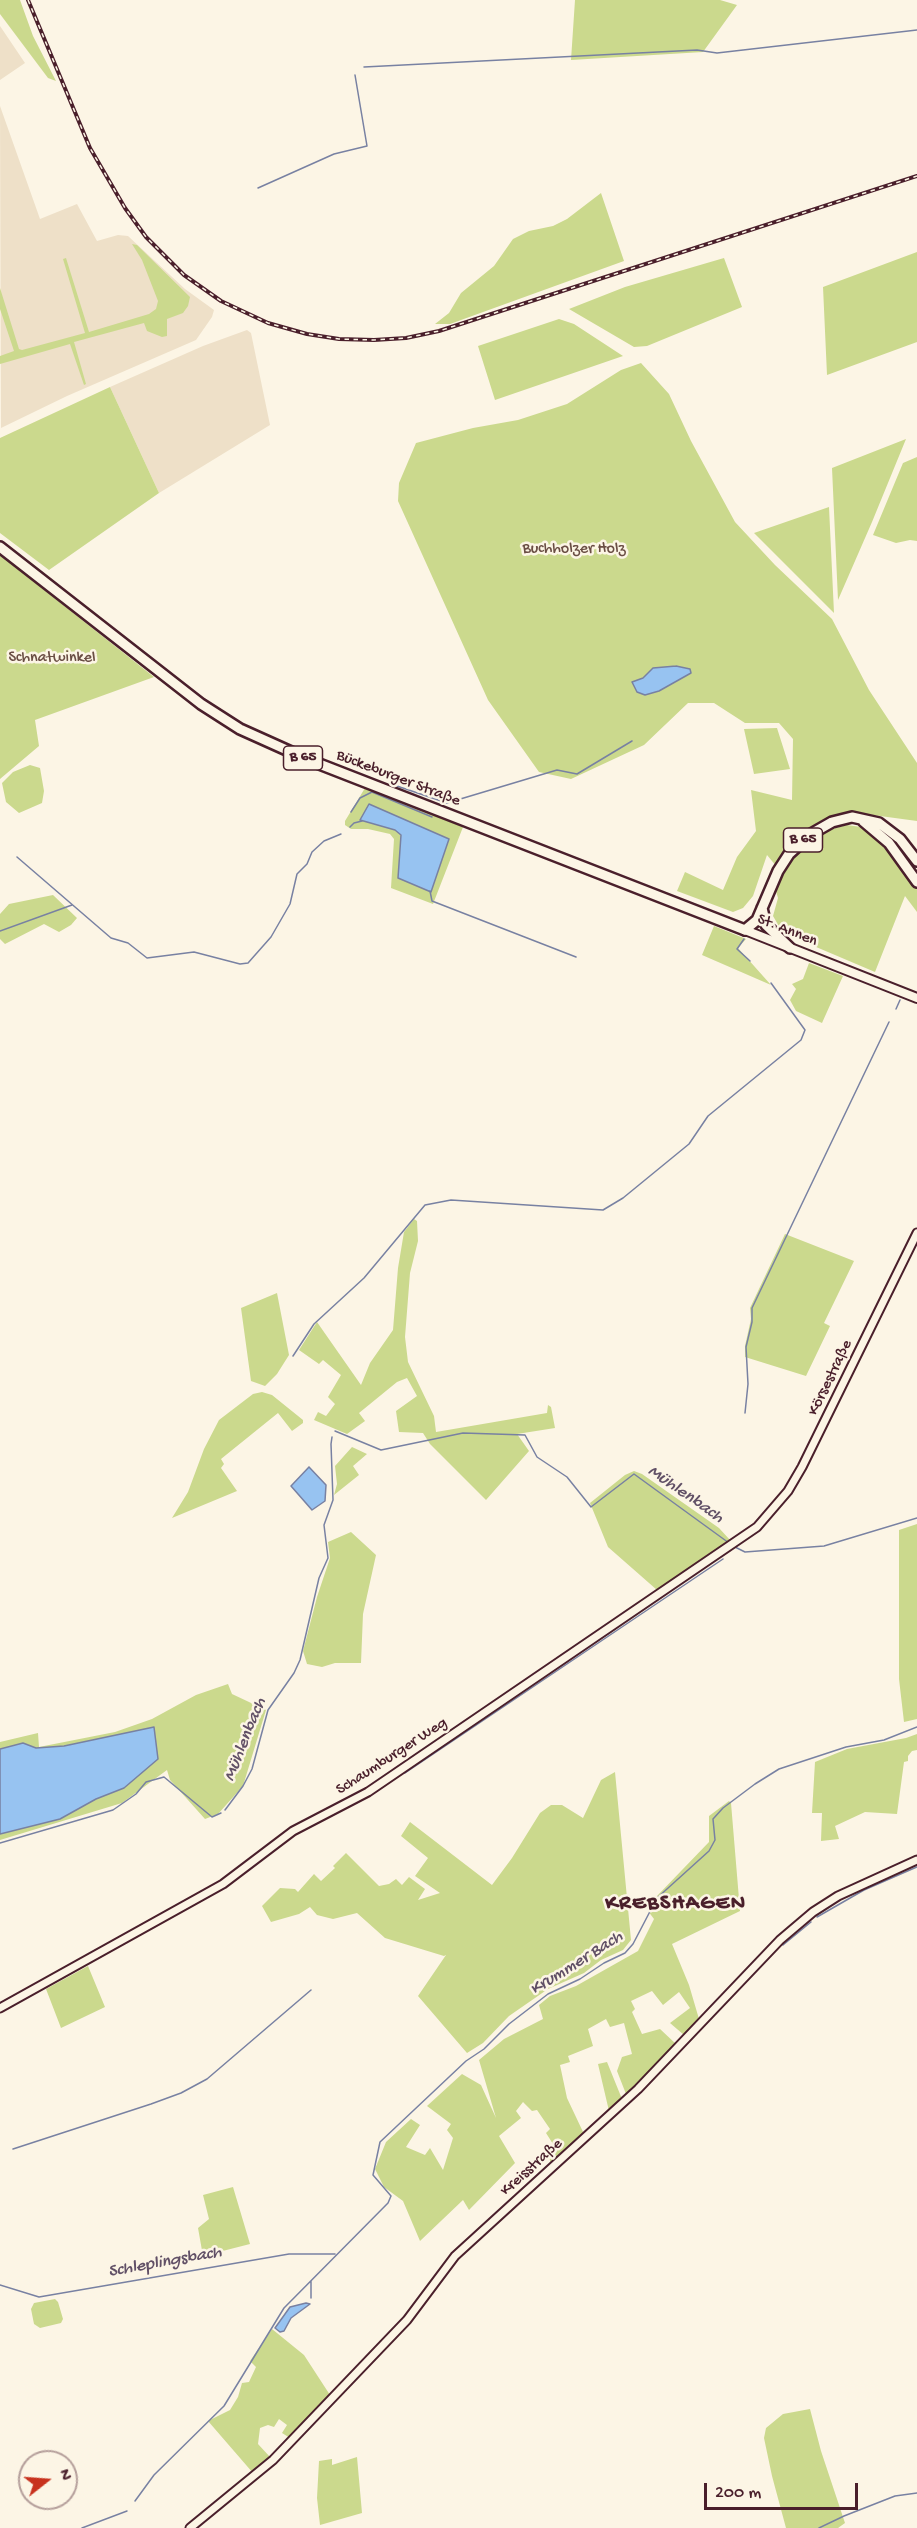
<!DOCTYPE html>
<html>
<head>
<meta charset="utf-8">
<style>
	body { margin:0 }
	#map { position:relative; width:917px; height:2528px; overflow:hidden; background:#fcf5e5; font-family:"Gochi Hand",sans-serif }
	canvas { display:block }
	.north { position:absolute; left:18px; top:2450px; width:60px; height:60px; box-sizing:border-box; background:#fcf5e5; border:2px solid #b59f9b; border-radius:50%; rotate:73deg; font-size:16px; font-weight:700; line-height:24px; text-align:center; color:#4a1f2b }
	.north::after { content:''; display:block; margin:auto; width:21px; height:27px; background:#c8321e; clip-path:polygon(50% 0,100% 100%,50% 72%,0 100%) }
	.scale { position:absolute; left:704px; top:2483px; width:154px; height:27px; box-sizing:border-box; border:3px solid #4a1f2b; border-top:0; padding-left:8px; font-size:18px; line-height:21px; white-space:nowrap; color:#4a1f2b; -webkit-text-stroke:4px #fcf5e5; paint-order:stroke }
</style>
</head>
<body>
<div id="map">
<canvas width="917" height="2528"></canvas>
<div class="north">N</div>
<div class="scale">200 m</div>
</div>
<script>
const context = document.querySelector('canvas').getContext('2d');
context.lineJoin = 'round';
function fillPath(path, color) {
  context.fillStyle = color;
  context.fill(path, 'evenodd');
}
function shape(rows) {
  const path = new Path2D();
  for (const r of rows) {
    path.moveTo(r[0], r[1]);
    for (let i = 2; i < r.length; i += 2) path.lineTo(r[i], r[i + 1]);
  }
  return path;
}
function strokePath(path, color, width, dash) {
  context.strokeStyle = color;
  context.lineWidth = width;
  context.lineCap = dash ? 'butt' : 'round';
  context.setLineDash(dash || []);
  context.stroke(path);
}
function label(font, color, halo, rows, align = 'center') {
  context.font = font + ' "Gochi Hand",sans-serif';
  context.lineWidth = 5;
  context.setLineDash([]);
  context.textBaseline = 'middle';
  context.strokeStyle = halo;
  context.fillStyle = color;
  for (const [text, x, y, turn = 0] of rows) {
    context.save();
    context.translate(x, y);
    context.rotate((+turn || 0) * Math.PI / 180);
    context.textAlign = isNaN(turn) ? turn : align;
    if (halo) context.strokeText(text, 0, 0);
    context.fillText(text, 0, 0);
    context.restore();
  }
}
fillPath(shape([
	[0,26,25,63,0,80],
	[0,106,40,219,77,204,97,241,118,235,128,236,185,289,214,310,212,317,196,340,67,396,1,428],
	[247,330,251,333,270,425,159,493,110,387,203,346]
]), '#eee0c8');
fillPath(shape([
	[0,0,20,0,33,36,56,81,48,78,0,14],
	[575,0,720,0,737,5,703,52,571,60],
	[601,193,624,261,450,324,435,324,449,313,461,293,494,266,513,239,529,231,553,226,567,219],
	[132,244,137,245,190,297,188,306,183,313,167,319,167,336,162,337,147,331,144,323,74,342,86,384,84,385,70,344,0,364,0,356,14,351,0,309,0,288,19,349,22,350,85,333,63,259,66,258,89,332,149,314,156,309,158,301,142,260],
	[917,252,917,342,827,375,823,287],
	[724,258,742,307,647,346,634,347,569,309,625,287],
	[559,319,574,324,623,356,495,400,478,346],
	[641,363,669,394,691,441,735,522,775,565,832,619,869,690,917,763,917,821,858,813,844,813,831,817,801,836,777,867,767,855,753,896,743,908,733,912,677,891,685,872,723,890,737,857,756,831,751,790,792,800,793,739,779,723,745,723,714,703,688,703,644,745,571,779,539,772,488,700,398,501,399,483,416,443,473,428,518,420,567,404,621,370],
	[653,668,691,673,659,691,633,682,643,678],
	[110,387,159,493,49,570,0,533,0,438],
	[906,439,872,522,838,600,832,468],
	[917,457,917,541,910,540,896,543,873,535,903,463],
	[829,507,834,613,754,533],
	[0,555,154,677,35,720,39,746,0,779],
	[777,728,790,769,754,774,744,729],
	[30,765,40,768,44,791,42,803,19,813,6,802,2,783,13,772],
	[365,788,463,827,433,904,391,888,394,839,390,834,368,829,351,829,345,825,345,821],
	[847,825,861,827,873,833,886,845,917,889,917,912,905,896,875,972,802,941,780,928,773,916,778,898,775,888,794,858,818,836,832,829],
	[53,895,77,918,71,925,59,932,44,924,5,944,0,939,0,914,9,904],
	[714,926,746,939,738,948,771,985,702,955],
	[809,963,843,976,822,1023,796,1011,790,1000,796,989,792,984,803,979],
	[414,1219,417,1221,418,1241,410,1273,405,1337,408,1362,434,1416,436,1432,547,1413,548,1405,551,1407,555,1428,517,1434,529,1451,486,1500,430,1444,423,1433,399,1432,396,1411,417,1396,407,1378,397,1382,359,1413,365,1421,347,1434,314,1420,318,1412,326,1416,335,1404,328,1397,341,1375,323,1360,319,1364,299,1350,317,1322,361,1385,370,1363,393,1330,398,1268,404,1232],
	[785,1234,854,1261,824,1323,830,1326,806,1376,745,1357,745,1346,751,1319,750,1308],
	[277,1293,289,1355,277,1374,265,1386,251,1381,241,1308],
	[262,1392,272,1395,303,1420,303,1423,292,1431,278,1413,221,1459,224,1464,221,1468,237,1491,172,1518,188,1492,204,1449,219,1420,253,1394],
	[352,1447,367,1454,353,1466,359,1475,334,1495,337,1484,335,1466],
	[634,1471,642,1474,719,1528,730,1540,729,1544,657,1590,608,1547,590,1503,625,1475],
	[917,1524,917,1719,904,1722,899,1679,899,1530],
	[351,1532,376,1555,363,1614,361,1663,335,1663,322,1667,307,1664,303,1651,317,1597,330,1558,328,1542],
	[228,1684,232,1694,266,1710,243,1786,218,1814,205,1819,170,1780,167,1770,122,1803,0,1840,0,1742,38,1733,39,1747,115,1732,152,1719,196,1695],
	[917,1734,917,1750,912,1751,908,1756,908,1761,904,1762,897,1814,865,1812,835,1826,839,1839,821,1841,822,1813,812,1813,815,1762,847,1749,906,1738],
	[615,1772,631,1940,623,1950,601,1960,584,1973,548,1989,509,2016,483,2043,467,2053,418,1996,446,1955,444,1956,385,1938,357,1913,333,1919,317,1915,310,1907,299,1914,271,1922,262,1906,280,1888,295,1889,298,1892,314,1874,321,1881,335,1868,333,1866,346,1853,379,1886,389,1884,396,1879,402,1885,409,1877,425,1889,418,1900,440,1893,415,1876,428,1858,401,1836,410,1822,492,1885,512,1858,540,1813,551,1805,562,1805,583,1818,601,1780],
	[729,1801,731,1803,740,1911,672,1944,689,1985,699,2019,684,2035,670,2023,690,2008,679,1992,663,2005,652,1991,631,2001,635,2009,632,2012,642,2034,660,2029,676,2044,626,2094,617,2071,622,2057,632,2054,624,2023,610,2027,606,2019,588,2029,593,2046,568,2056,570,2062,560,2065,567,2098,584,2134,551,2164,547,2149,553,2144,546,2133,550,2129,537,2110,532,2111,523,2102,516,2111,521,2118,499,2136,515,2163,469,2210,463,2200,420,2241,403,2201,384,2187,375,2169,386,2142,411,2119,420,2125,406,2147,425,2155,430,2148,443,2170,453,2138,447,2130,451,2124,427,2106,462,2074,481,2085,496,2118,479,2060,504,2039,543,2019,539,2005,550,1996,576,1986,638,1951,654,1919,648,1911,656,1897,709,1842,709,1816],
	[88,1966,105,2007,61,2028,46,1989],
	[607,2062,622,2099,609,2111,598,2064],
	[233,2187,250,2244,203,2256,198,2228,209,2219,203,2195],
	[55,2299,58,2302,63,2319,61,2323,40,2328,34,2324,31,2309,34,2303],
	[272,2329,304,2355,330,2395,290,2438,282,2433,287,2425,279,2419,274,2427,268,2425,260,2428,258,2444,270,2457,253,2473,208,2421,230,2410,238,2397,242,2383,249,2382,256,2367,250,2361],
	[810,2409,821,2451,845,2523,838,2528,786,2528,772,2476,764,2438,766,2428,783,2414],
	[357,2457,362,2513,320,2525,317,2498,319,2461,332,2459,332,2465]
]), '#cbd98d');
const water = shape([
	[676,666,690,669,691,673,659,691,645,695,637,692,632,682,643,678,653,668,676,666],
	[369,804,449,839,431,892,398,878,401,835,395,830,360,820,369,804],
	[309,1467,326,1485,325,1501,312,1510,291,1486,309,1467],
	[154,1727,158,1759,124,1788,96,1799,60,1819,0,1834,0,1749,23,1743,36,1748,64,1746,154,1727],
	[306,2303,310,2304,291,2318,284,2331,280,2332,275,2328,290,2307,306,2303]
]);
fillPath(water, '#97c3f1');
strokePath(water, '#7881a2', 1.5);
strokePath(shape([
	[364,67,697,50,717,53,917,30],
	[258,188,334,154,367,146,355,75],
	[397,786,447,803,557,770,577,774,632,741],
	[351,812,360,798,372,792,432,817],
	[350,827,354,823,362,821],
	[17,857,111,938,128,943,147,958,194,952,240,964,248,963,271,937,290,904,297,874,307,864,312,852,324,841,341,834],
	[430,891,432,901,576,957],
	[0,931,72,905],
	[744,939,737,949,750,961],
	[896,1009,900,1000],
	[293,1356,314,1324,364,1278,425,1205,451,1200,603,1210,623,1198,689,1144,708,1116,801,1040,805,1030,771,983],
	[745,1413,748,1384,746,1347,752,1322,752,1308,889,1022],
	[335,1431,381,1450,463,1433,525,1435,537,1457,567,1477,591,1507,634,1474,729,1543],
	[733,1546,745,1552,824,1546,917,1518],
	[405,1773,723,1559],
	[225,1810,243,1786,252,1769,268,1710,294,1673,300,1660,319,1578,328,1558,324,1525,333,1500,331,1444,332,1437],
	[0,1843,113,1810,136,1794,146,1782,164,1777,212,1817,221,1813],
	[817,1917,864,1890,917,1867],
	[783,1945,811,1922],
	[773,1952,777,1948],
	[656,2076,696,2033],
	[13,2149,151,2104,181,2093,207,2079,311,1990],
	[0,2285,39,2297,289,2254,335,2254],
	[311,2298,311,2281],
	[135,2501,154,2475,224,2406,284,2308,388,2203,391,2196,373,2175,380,2142,466,2061,484,2049,509,2024,548,1994,580,1979,604,1963,625,1953,633,1944,657,1898,709,1851,715,1840,713,1819,723,1808,755,1784,779,1769,846,1747,884,1740,917,1727],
	[82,2528,127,2511],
	[819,2528,844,2516,895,2496,917,2493]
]), '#7881a2', 1.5);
const tertiary = shape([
	[0,2008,223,1884,293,1831,368,1792,757,1527,788,1491,802,1467,917,1233],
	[190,2528,273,2460,407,2320,455,2256,638,2089,780,1940,813,1912,838,1896,917,1860]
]);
const secondary = shape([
	[745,930,917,998]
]);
const primary = shape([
	[0,547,201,704,240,729,309,760,745,930]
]);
const trunk = shape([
	[863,821,889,843,917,882],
	[762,908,766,925,790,948],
	[745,930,757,920,778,871,789,854,811,834,832,822,852,817,879,823,900,839,917,861]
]);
strokePath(tertiary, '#4a1f2b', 11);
strokePath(secondary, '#4a1f2b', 12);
strokePath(primary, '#4a1f2b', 14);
strokePath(trunk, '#4a1f2b', 14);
strokePath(tertiary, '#fcf5e5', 7);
strokePath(secondary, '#fcf5e5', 8);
strokePath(primary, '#fcf5e5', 9);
strokePath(trunk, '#fcf5e5', 9);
const rail = shape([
	[28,0,90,148,125,208,146,237,184,275,221,301,268,323,307,334,339,339,374,340,406,338,439,331,917,176]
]);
strokePath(rail, '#4a1f2b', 4);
strokePath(rail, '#fcf5e5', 1.5, [4.5]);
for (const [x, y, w] of [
	[303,758,39],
	[803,840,39]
]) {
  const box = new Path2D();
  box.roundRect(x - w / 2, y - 12, w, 24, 4.5);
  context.fillStyle = '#fcf5e5';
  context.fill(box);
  strokePath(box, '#4a1f2b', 1.5);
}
label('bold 15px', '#4a1f2b', null, [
	["B 65",303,758],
	["B 65",803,840]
]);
label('16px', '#6a4e44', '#fcf5e5', [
	["Buchholzer Holz",574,550],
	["Schnatwinkel",52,659]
]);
label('16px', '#4a1f2b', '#fcf5e5', [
	["Bückeburger Straße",398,779,21],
	["St. Annen",787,931,22],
	["Körsestraße",831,1378,-64],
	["Schaumburger Weg",392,1757,-33],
	["Kreisstraße",532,2168,-42]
]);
label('italic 18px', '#615066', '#fcf5e5', [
	["Mühlenbach",685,1495,35],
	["Mühlenbach",246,1740,-68],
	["Krummer Bach",577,1964,-32],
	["Schleplingsbach",165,2263,-10]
]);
context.letterSpacing = '1.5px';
label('bold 22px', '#4a1f2b', '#fcf5e5', [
	["KREBSHAGEN",676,1905]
]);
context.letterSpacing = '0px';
</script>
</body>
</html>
